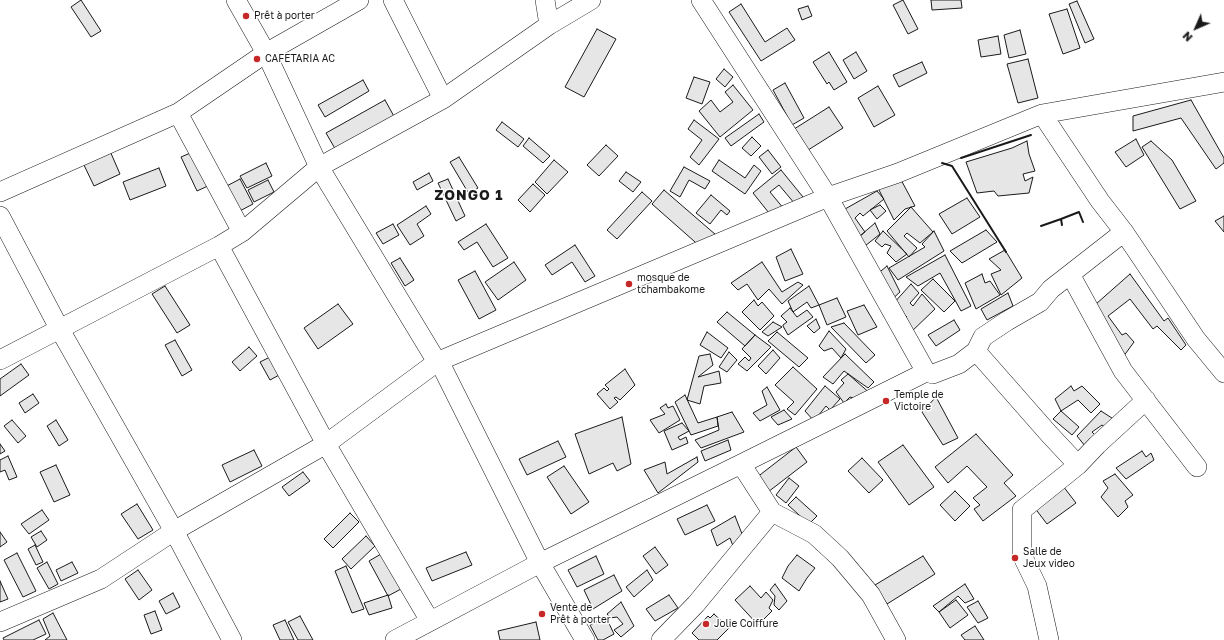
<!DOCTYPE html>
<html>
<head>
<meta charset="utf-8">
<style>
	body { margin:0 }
	#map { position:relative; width:1224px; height:640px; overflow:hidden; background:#fff; font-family:"Golos Text",sans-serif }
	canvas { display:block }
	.north { position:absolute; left:1176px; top:8px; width:40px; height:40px; -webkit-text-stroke:3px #fff; paint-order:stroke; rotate:225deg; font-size:11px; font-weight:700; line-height:16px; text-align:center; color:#1a1a1a }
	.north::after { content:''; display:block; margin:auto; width:14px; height:18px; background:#1a1a1a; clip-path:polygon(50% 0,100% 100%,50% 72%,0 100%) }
</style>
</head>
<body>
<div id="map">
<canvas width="1224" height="640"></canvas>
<div class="north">N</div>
</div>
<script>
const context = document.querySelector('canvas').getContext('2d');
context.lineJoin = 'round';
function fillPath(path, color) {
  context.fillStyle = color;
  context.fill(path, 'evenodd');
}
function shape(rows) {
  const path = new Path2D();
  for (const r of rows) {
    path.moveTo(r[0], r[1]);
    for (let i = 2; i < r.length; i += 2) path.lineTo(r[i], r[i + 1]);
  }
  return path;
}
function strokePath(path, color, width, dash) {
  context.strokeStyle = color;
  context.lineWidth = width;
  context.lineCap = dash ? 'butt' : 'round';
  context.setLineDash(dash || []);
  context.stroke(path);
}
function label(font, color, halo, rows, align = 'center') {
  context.font = font + ' "Golos Text",sans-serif';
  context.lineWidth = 3;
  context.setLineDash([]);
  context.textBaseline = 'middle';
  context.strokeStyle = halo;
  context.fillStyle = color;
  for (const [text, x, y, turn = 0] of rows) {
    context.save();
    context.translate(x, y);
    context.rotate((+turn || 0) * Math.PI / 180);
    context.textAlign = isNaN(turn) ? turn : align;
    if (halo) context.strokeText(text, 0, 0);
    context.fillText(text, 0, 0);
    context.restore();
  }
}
const building = shape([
	[81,0,101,31,91,37,71,7,81,0],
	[903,0,918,29,908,34,893,5,903,0],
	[931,0,961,0,962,8,932,10,931,0],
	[1077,1,1094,39,1085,43,1069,4,1077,1],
	[741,4,765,42,787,28,795,40,761,61,729,12,741,4],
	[808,6,812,16,802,20,798,9,808,6],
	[1067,9,1080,48,1063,54,1049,14,1067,9],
	[597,29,616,39,584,97,565,87,597,29],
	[1020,30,1026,54,1009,58,1004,35,1020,30],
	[998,36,1001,54,981,57,978,40,998,36],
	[829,52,847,82,834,90,829,82,827,84,813,62,829,52],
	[856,52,867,71,854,79,843,60,856,52],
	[1028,59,1038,98,1018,103,1007,64,1028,59],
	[922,62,927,73,899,87,893,75,922,62],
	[724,69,733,77,725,87,716,79,724,69],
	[694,77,710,82,702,104,686,98,694,77],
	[363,80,369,91,325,117,318,105,363,80],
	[785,83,804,118,792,125,773,90,785,83],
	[733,85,753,110,720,137,699,111,711,100,720,112,733,102,725,92,733,85],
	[878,86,895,115,874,127,858,98,878,86],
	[385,100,396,120,337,152,326,133,385,100],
	[1191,100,1224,158,1224,163,1216,169,1181,118,1133,131,1133,116,1191,100],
	[829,107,843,128,805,152,791,131,829,107],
	[759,114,764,122,731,146,725,138,759,114],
	[694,120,719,139,699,165,690,157,702,140,688,129,694,120],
	[502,122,524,139,518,147,496,130,502,122],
	[752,137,761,146,751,156,742,148,752,137],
	[529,138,550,156,543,163,523,146,529,138],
	[1136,139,1144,155,1126,167,1115,152,1136,139],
	[1027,141,1029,154,1035,171,1023,174,1025,181,1033,177,1029,193,998,196,994,191,977,193,966,162,1012,148,1027,141],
	[1151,141,1172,160,1196,201,1180,209,1142,147,1151,141],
	[606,145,618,156,599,176,587,165,606,145],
	[768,150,781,167,772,174,759,157,768,150],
	[110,151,120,174,94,186,83,163,110,151],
	[195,151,210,185,197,191,181,157,195,151],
	[459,157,478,188,469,194,450,162,459,157],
	[554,160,568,172,547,194,535,182,554,160],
	[719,160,745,178,754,165,761,171,745,194,712,171,719,160],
	[266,163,272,176,247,188,240,176,266,163],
	[684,167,710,181,705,189,689,180,680,197,670,191,684,167],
	[159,168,166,186,130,200,123,182,159,168],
	[781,170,803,197,795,204,779,185,770,192,784,209,773,218,753,193,781,170],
	[626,172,641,182,633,192,619,181,626,172],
	[429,173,433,181,417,190,413,182,429,173],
	[899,176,915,206,905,209,894,220,878,188,899,176],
	[240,179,253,204,234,214,221,189,240,179],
	[448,179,465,216,456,221,438,183,448,179],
	[268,180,274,192,254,202,248,190,268,180],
	[533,184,545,195,530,212,518,200,533,184],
	[664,190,716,235,703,249,652,204,664,190],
	[877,191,884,199,863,216,860,213,855,218,865,232,854,241,838,213,877,191],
	[642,192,652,201,617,239,607,230,642,192],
	[711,195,730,211,727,215,721,210,710,224,696,213,711,195],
	[967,198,980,217,952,234,939,214,967,198],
	[880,205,886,211,877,219,870,210,880,205],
	[426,206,431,214,417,224,424,236,410,245,397,225,426,206],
	[911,207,933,232,920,243,907,233,904,236,917,248,909,257,887,231,911,207],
	[1224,216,1224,232,1215,221,1224,216],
	[875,223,880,234,860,250,854,241,875,223],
	[393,224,399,235,383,244,376,233,393,224],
	[486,224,508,258,493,267,477,242,464,250,458,242,486,224],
	[986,230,997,242,962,263,950,251,986,230],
	[883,231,907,254,896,262,887,253,891,246,885,244,882,247,875,241,883,231],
	[934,231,944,251,898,280,889,268,925,247,922,244,934,231],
	[575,245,595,276,585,282,572,262,552,275,545,265,575,245],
	[791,249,803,274,785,281,776,257,791,249],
	[1005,250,1022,278,1001,295,991,274,1001,270,989,259,1005,250],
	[945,255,971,306,961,311,940,273,918,286,906,277,945,255],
	[400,258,414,280,405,286,391,263,400,258],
	[514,262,526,280,498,300,485,282,514,262],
	[762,262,782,292,798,282,803,285,782,304,769,289,758,300,747,284,738,290,731,283,762,262],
	[887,266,900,292,889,302,875,276,887,266],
	[475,271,496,310,479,319,458,280,475,271],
	[982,274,985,283,990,281,1000,295,976,309,965,283,982,274],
	[1130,274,1164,321,1168,318,1186,345,1181,350,1157,326,1153,329,1130,299,1108,316,1122,335,1126,333,1134,342,1123,357,1096,304,1130,274],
	[933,279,955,301,944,312,921,290,933,279],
	[911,284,919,293,910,303,913,306,922,294,935,309,909,334,902,321,907,317,893,304,911,284],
	[165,286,190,325,177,333,152,294,165,286],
	[809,286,819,305,811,308,807,302,793,312,788,301,809,286],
	[1008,293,1013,306,987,320,981,309,1008,293],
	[837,298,846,317,827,325,819,305,837,298],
	[754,300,758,306,762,302,774,316,760,330,742,312,754,300],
	[338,304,353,324,318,349,304,328,338,304],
	[864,305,877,327,858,335,847,311,864,305],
	[790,308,797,317,807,310,813,317,788,335,783,326,783,325,787,322,781,316,790,308],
	[727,312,755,335,745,346,717,322,727,312],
	[816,319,820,328,814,333,807,326,816,319],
	[954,320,960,330,936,346,928,335,954,320],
	[773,322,782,327,768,336,762,332,773,322],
	[844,323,875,355,866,363,831,327,844,323],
	[829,331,846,349,841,358,832,348,824,351,819,346,829,331],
	[707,332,728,348,721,358,700,345,707,332],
	[777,332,808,358,799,367,768,341,777,332],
	[755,335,771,347,747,371,738,364,745,357,749,361,751,358,742,349,755,335],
	[175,340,192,370,182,376,165,345,175,340],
	[249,347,257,356,240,371,232,362,249,347],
	[773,350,780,358,766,374,758,366,773,350],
	[729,352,737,360,727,372,719,367,729,352],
	[710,354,713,365,698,377,719,371,721,383,704,386,700,404,687,400,699,356,710,354],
	[845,354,874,382,868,388,844,371,833,384,823,377,845,354],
	[272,356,281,374,270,380,260,362,272,356],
	[21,364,29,375,0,396,0,379,21,364],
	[793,367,817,389,795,415,787,409,794,402,775,385,793,367],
	[625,369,635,385,620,400,616,397,614,398,618,402,610,409,597,394,604,388,607,391,609,389,605,385,625,369],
	[848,374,872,395,866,402,850,397,844,403,836,392,844,383,841,380,848,374],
	[825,386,840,399,830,410,826,406,814,421,805,411,825,386],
	[1071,386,1074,391,1082,386,1100,404,1091,413,1078,400,1061,411,1055,399,1071,386],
	[767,387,780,410,760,421,753,413,767,405,762,391,767,387],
	[33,394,39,403,25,413,19,403,33,394],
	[685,395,698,423,717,417,718,426,691,435,675,402,685,395],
	[936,397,958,438,943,445,922,412,936,397],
	[666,404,668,408,673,406,680,420,659,433,650,420,665,414,660,408,666,404],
	[784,410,792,419,778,425,771,417,784,410],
	[1061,411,1079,427,1072,435,1053,419,1061,411],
	[1101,411,1115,420,1109,430,1102,425,1092,432,1097,437,1085,446,1077,436,1101,411],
	[732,412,744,432,701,448,695,440,719,430,717,417,732,412],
	[622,417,631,464,617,471,613,463,589,474,575,434,622,417],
	[12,420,26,436,18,443,4,426,12,420],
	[56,420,68,440,59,446,47,426,56,420],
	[682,423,689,431,678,437,680,440,686,437,688,443,672,450,664,431,682,423],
	[976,434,1013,475,1004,483,1016,496,983,521,974,509,980,505,973,498,987,487,967,466,948,483,935,467,976,434],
	[728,440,731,450,705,461,701,451,728,440],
	[558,441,566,457,527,475,519,459,558,441],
	[0,444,5,451,0,454,0,444],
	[903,445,934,487,909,505,878,462,903,445],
	[796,447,807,462,768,492,756,478,796,447],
	[254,450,262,466,230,482,222,465,254,450],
	[1142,451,1146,457,1151,453,1154,460,1126,479,1116,468,1142,451],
	[8,456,17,477,9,480,5,470,0,472,0,460,8,456],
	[697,457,698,462,658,493,644,470,665,462,667,474,697,457],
	[862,458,883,480,869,493,848,471,862,458],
	[56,465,70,495,54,502,40,472,56,465],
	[564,466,589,502,571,514,547,477,564,466],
	[303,472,310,481,289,496,282,487,303,472],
	[1115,474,1133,495,1125,501,1128,507,1118,517,1101,497,1108,488,1103,481,1115,474],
	[789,478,799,486,786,503,776,495,789,478],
	[1063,486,1076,503,1047,524,1034,507,1063,486],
	[955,491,970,506,955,521,940,505,955,491],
	[796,497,817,516,809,524,788,505,796,497],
	[137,504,153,530,138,539,121,514,137,504],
	[707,505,715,521,685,535,677,519,707,505],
	[42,510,49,520,29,534,21,524,42,510],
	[350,513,359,522,333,548,324,539,350,513],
	[735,516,744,539,733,546,730,538,717,546,711,530,735,516],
	[41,531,47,540,37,547,31,537,41,531],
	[0,532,7,542,0,547,0,532],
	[366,536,375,546,351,569,342,559,366,536],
	[35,545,43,562,36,565,28,549,35,545],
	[655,547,668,565,656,574,643,556,655,547],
	[466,552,472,565,432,581,426,568,466,552],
	[17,553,36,591,23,597,4,560,17,553],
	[381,554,401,589,388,596,369,561,381,554],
	[797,555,815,568,807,578,799,591,782,578,788,566,797,555],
	[596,556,604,574,577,587,568,570,596,556],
	[923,556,935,574,887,604,875,585,923,556],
	[47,562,58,584,49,589,37,568,47,562],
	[72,562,78,573,61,581,56,570,72,562],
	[346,566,364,609,352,613,335,571,346,566],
	[138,570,152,590,139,600,125,579,138,570],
	[647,570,653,580,634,597,626,587,647,570],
	[614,575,622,591,593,609,584,590,614,575],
	[0,581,8,599,0,602,0,581],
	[775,584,787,601,779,610,774,605,775,596,770,590,775,584],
	[965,584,974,599,965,603,958,596,939,612,933,606,965,584],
	[750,586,761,598,766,592,773,600,769,608,772,611,758,625,735,600,750,586],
	[173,593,180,607,166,614,159,601,173,593],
	[388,595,392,608,369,615,364,603,388,595],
	[669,595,678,608,655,621,646,609,669,595],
	[956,600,968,615,950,628,939,612,956,600],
	[978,601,988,618,978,623,967,607,978,601],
	[621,602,634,626,621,637,614,630,623,624,617,617,610,618,607,614,621,602],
	[155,611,162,630,151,634,144,615,155,611],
	[53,613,67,640,45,640,50,636,43,619,53,613],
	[714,614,729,628,717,640,699,640,692,633,708,616,710,618,714,614],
	[300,616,313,640,298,640,288,622,300,616],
	[606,617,614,634,603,640,598,640,590,625,606,617],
	[39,620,46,634,33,640,4,640,3,638,39,620],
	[285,620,294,640,280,640,273,625,285,620],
	[536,622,540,640,500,640,498,631,536,622],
	[975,626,984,640,965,640,961,635,975,626]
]);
fillPath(building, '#e6e6e6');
strokePath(building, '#1a1a1a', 1);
const minor = shape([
	[236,0,266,53,319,167,437,362,439,361,540,563,585,640],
	[393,0,443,99],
	[545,0,549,25],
	[701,0,828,197,926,372],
	[178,113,242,232],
	[1042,114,1100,201,1124,232,1196,339,1224,373],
	[0,192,178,113,266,53,359,0],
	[0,216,59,328,174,531,232,640],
	[219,246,326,444,430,621],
	[1070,274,1123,371,1197,467],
	[976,351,1049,434,1078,465],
	[0,360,219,246,242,232,319,167,443,99,549,25,591,0],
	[439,361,828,197,898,173,1042,114,1224,82],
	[741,464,772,512,814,534,840,558,871,595,896,640],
	[0,622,101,579,174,531,326,444,437,362],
	[395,640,540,563,741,464,926,372,933,374,959,364,976,351,983,337,1007,321,1040,302,1051,289,1124,232],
	[661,640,696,604,772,512],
	[1049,640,1037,586,1022,555,1022,510,1078,465,1097,445,1146,400]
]);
strokePath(minor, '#1a1a1a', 20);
strokePath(minor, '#fff', 19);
strokePath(shape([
	[961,158,1031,135],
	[942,163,952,166,1006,252],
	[1061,219,1079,212,1083,222],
	[1041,226,1061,219,1062,225]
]), '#1a1a1a', 2);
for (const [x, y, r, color] of [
	[246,16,4,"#c62828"],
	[257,59,4,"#c62828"],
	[629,284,4,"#c62828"],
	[886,401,4,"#c62828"],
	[1015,558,4,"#c62828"],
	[542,614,4,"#c62828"],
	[706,624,4,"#c62828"]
]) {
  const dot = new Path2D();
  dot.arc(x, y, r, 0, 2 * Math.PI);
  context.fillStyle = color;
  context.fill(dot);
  strokePath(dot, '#fff', 1.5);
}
label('10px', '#1a1a1a', '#fff', [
	["Prêt à porter",254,16],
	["CAFETARIA AC",265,59],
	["mosque de",637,278],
	["tchambakome",637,290],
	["Temple de",894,395],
	["Victoire",894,407],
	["Salle de",1023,552],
	["Jeux video",1023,564],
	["Vente de",550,608],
	["Prêt à porter",550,620],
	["Jolie Coiffure",714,624]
], 'left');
context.letterSpacing = '1px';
label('bold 14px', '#1a1a1a', '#fff', [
	["ZONGO 1",469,196]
]);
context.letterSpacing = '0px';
</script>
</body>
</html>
